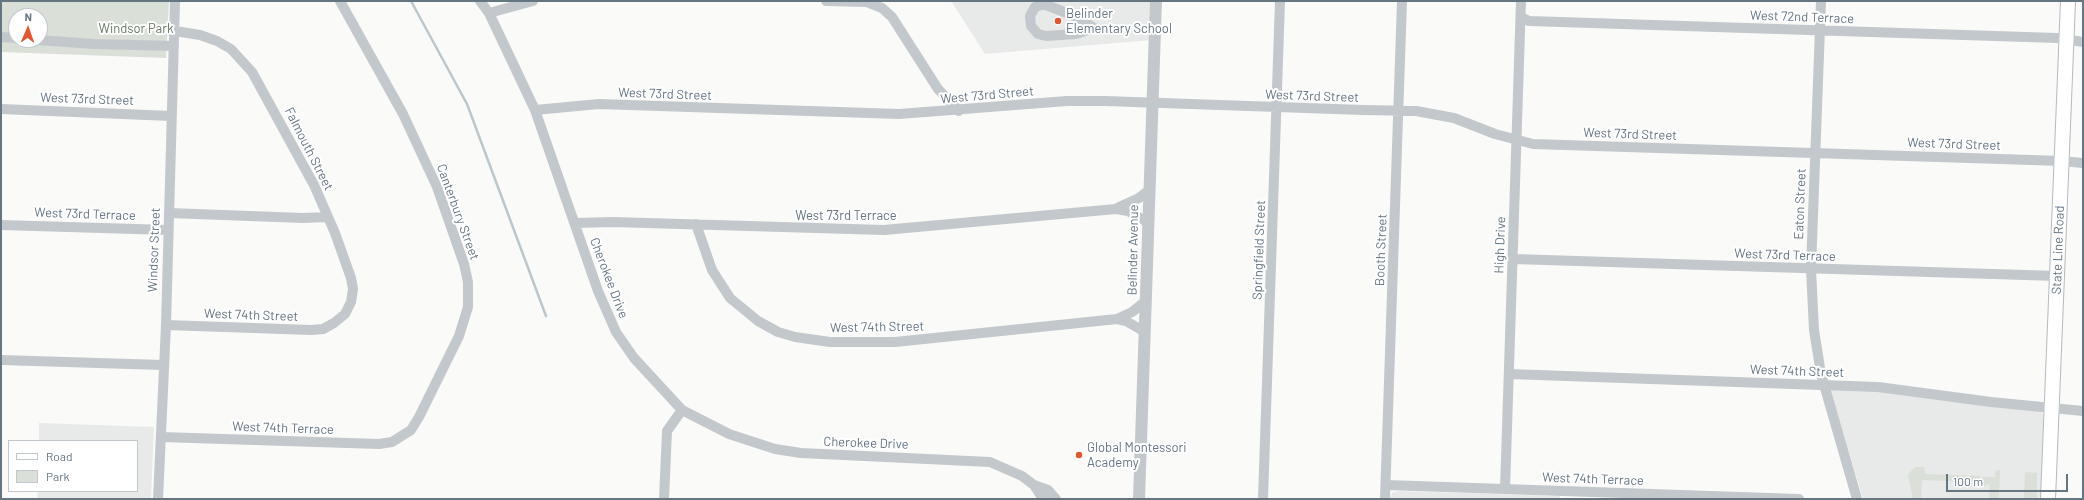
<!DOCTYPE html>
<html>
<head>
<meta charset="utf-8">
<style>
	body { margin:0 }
	#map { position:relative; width:2084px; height:500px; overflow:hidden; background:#fafaf8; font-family:Barlow,sans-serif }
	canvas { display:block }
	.frame { position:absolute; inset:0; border:2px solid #657683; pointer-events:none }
	.legend { position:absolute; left:8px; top:440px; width:130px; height:52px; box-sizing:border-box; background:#fff; border:1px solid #c1c8cd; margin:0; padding:5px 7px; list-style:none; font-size:12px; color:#657683 }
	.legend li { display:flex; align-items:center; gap:8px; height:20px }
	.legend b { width:20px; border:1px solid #c1c8cd }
	.north { position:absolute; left:8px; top:8px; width:40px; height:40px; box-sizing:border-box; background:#fff; border:1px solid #c1c8cd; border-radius:50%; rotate:2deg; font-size:11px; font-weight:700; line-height:16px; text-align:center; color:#657683 }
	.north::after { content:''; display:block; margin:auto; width:14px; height:18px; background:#e4572e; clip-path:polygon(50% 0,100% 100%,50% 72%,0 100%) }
	.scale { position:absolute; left:1946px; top:474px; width:122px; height:18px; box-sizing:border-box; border:2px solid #657683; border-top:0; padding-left:5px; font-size:12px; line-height:14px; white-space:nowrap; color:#657683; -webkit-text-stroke:3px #fff; paint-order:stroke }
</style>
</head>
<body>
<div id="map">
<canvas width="2084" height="500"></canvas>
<div class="frame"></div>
<ul class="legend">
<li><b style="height:5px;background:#fff"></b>Road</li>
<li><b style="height:11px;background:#dadfd7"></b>Park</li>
</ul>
<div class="north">N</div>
<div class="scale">100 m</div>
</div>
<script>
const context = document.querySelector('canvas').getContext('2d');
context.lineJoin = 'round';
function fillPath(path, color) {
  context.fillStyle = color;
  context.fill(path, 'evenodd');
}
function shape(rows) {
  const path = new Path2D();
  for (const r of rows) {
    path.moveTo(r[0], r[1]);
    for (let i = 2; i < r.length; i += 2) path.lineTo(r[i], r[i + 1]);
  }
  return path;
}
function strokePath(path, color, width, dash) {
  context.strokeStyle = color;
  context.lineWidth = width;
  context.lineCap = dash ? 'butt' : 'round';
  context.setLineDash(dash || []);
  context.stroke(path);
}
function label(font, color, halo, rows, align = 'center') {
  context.font = font + ' Barlow,sans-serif';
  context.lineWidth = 4;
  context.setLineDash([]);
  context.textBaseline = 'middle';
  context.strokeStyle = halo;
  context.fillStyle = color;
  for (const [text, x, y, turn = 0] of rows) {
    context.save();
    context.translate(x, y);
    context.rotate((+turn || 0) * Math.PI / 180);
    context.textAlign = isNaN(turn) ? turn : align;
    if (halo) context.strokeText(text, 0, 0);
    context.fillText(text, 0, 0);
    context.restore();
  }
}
fillPath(shape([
	[951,1,1153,1,1152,40,985,54],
	[1837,388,1876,391,2040,411,2046,416,2042,499,1863,499,1832,397,1831,391],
	[39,423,154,427,151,499,37,499,38,491,137,491,137,441,39,441],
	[1398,491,1560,496,1560,499,1390,499,1392,493]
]), '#e8e9e9');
fillPath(shape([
	[1,1,169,1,166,58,1,52],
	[16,16,40,16,40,40,16,40],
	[1916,467,1924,467,1925,474,1981,476,1978,482,1922,480,1921,499,1913,499,1908,476,1910,472],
	[2000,470,1999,499,1989,499,1990,484,1982,487,1981,481,1983,477,1995,477,1995,471],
	[2025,472,2037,473,2037,499,2024,499]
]), '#dadfd7');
strokePath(shape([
	[411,1,467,104,546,316]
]), '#bbc7cb', 2.5);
const secondary = shape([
	[2048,499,2068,1]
]);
strokePath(secondary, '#b3babf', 16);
strokePath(shape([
	[480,1,489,13,535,110,598,291,616,332,634,358,682,410,729,434,775,449,801,453,990,462,1022,476,1034,485,1048,490,1056,499],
	[826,1,867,2,882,8,892,17,938,89,959,111],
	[1821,1,1811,269,1814,330,1821,374,1857,499],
	[1041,5,1046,5,1077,17,1094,28,1076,34,1046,36,1038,34,1031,26,1030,16,1035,7,1041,5],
	[489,13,533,1],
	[1521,17,1529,21,2057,38,2083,42],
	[1,37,16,38],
	[38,40,94,44,174,46],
	[1,109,171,116],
	[535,110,599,104,899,114,1067,101,1105,101,1363,110,1416,111,1454,118,1495,134,1533,144,2062,161,2083,163],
	[1117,208,1139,198,1148,191],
	[169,213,303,218,328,217],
	[575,223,613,222,884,230,1116,209,1128,211,1147,222],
	[696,224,712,270,730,298,758,321,778,332,795,337,830,342,895,342,1117,319,1126,321,1145,332],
	[1,225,168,230],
	[1513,259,2057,276],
	[1117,319,1132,312,1146,301],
	[166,325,311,330,323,329,334,323,345,314,351,302,353,289,351,278,335,233,314,185,252,72,231,49,217,41,200,35,175,31],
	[1,360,163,365],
	[1509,374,1878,387,1991,402,2083,411],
	[161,437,379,444,392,442,411,430,419,417,459,336,468,307,468,282,464,264,437,187,403,114,340,1],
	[1034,485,1043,499],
	[1386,485,1799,499],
	[1505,489,1521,1],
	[158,499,166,325,175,1],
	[664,499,667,431,682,410],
	[1263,499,1280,1],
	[1385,499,1402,1]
]), '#c3c8cc', 10);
strokePath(shape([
	[1139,499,1156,1]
]), '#c3c8cc', 12);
strokePath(secondary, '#fff', 14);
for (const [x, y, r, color] of [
	[1058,21,4,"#e4572e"],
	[1079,455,4,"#e4572e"]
]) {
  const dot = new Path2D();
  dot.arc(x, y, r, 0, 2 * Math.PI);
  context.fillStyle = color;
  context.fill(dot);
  strokePath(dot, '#fff', 1.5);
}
label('13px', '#657683', '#fff', [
	["Belinder",1066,14],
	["Elementary School",1066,29],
	["Global Montessori",1087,448],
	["Academy",1087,463]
], 'left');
label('13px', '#657683', '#fff', [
	["West 72nd Terrace",1802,17,2],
	["West 73rd Street",665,94,2],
	["West 73rd Street",987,95,-5],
	["West 73rd Street",1312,96,2],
	["West 73rd Street",87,99,2],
	["West 73rd Street",1630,134,2],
	["West 73rd Street",1954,144,2],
	["Falmouth Street",309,149,63],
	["Eaton Street",1800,204,-88],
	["Canterbury Street",458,212,70],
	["West 73rd Terrace",85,214,2],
	["West 73rd Terrace",846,216],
	["High Drive",1500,245,-88],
	["Windsor Street",154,250,-88],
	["Belinder Avenue",1133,250,-89],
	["Springfield Street",1259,250,-88],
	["Booth Street",1381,250,-88],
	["State Line Road",2058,250,-88],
	["West 73rd Terrace",1785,255,2],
	["Cherokee Drive",609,278,69],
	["West 74th Street",251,315,2],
	["West 74th Street",877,327,-1],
	["West 74th Street",1797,371,2],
	["West 74th Terrace",283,428,2],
	["Cherokee Drive",866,443,2],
	["West 74th Terrace",1593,479,2]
]);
label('13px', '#687a64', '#fff', [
	["Windsor Park",136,29]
]);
</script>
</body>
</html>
